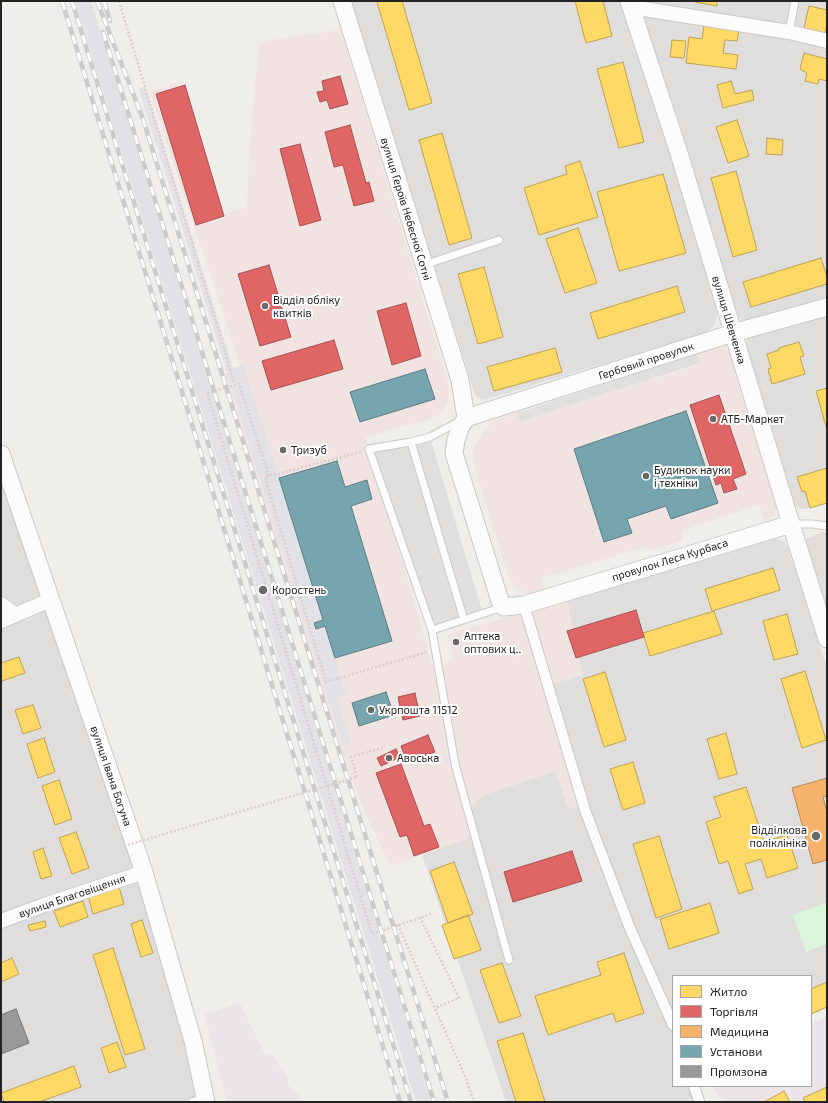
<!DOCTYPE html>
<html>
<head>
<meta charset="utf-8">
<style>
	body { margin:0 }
	#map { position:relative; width:828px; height:1103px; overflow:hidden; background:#f0eeeb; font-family:"Exo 2",sans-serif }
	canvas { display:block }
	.frame { position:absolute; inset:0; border:2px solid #222; pointer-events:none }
	.legend { position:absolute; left:672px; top:975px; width:140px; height:112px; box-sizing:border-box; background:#fff; border:1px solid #a7a7a7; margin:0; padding:5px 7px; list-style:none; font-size:12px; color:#222 }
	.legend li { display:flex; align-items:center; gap:8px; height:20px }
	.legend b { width:20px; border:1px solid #a7a7a7 }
</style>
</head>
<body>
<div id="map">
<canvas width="828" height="1103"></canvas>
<div class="frame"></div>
<ul class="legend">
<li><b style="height:11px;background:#ffd966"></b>Житло</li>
<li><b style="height:11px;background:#e06666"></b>Торгівля</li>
<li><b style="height:11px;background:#f6b26b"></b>Медицина</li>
<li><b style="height:11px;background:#76a5af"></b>Установи</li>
<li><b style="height:11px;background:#999"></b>Промзона</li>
</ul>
</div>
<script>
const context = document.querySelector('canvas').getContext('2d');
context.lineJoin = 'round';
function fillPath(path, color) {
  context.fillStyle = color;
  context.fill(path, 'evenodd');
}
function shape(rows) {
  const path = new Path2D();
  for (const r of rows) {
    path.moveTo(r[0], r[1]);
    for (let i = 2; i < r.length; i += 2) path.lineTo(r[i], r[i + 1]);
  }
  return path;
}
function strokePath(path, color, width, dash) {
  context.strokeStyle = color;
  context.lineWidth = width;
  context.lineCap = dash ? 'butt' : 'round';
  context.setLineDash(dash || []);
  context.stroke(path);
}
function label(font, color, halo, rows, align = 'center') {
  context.font = font + ' "Exo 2",sans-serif';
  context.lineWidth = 4;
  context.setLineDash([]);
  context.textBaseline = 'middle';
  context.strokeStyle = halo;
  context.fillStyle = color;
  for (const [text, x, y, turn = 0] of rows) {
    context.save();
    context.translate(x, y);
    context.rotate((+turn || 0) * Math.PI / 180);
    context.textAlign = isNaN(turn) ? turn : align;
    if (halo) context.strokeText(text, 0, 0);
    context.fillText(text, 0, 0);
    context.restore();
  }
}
fillPath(shape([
	[351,1,621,1,670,153,714,303,717,313,716,321,713,327,706,332,488,399,483,400,478,398,475,395],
	[637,1,827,1,827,297,749,321,745,321,738,318,681,128],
	[827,313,827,502,806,509,801,509,795,505,746,344,748,338,751,336],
	[1,465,169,969,199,1102,1,1102],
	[823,532,827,532,827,611,805,539],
	[776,538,785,542,788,547,827,668,827,1000,811,1006,811,976,673,976,673,1086,689,1086,694,1102,506,1102,422,855,469,838,468,818,473,804,483,795,556,771,568,809,550,684,582,675,567,601]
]), '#dfdedc');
fillPath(shape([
	[341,30,448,382,450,395,446,405,440,414,427,420,366,437,433,667,454,660,448,636,450,633,567,601,582,675,550,683,583,806,568,809,556,771,483,795,473,804,468,818,469,838,390,866,362,806,336,737,224,374,241,368,150,92,178,83,221,215,247,207,249,152,259,43,276,39],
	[720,347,724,347,729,351,777,510,773,516,764,521,759,505,683,530,682,541,653,550,646,547,541,578,545,590,531,594,523,593,517,589,509,578,475,469,473,457,474,447,488,425,494,420,500,418,517,413,520,422,700,364,697,354]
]), '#f1e3e1');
fillPath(shape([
	[240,1003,265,1055,272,1054,288,1079,288,1085,306,1102,227,1102,204,1014],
	[827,1016,827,1102,724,1102,712,1087,712,1086,811,1086,811,1024]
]), '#ede4e9');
fillPath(shape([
	[827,902,827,944,806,952,793,915]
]), '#daf5da');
fillPath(shape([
	[697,354,700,363,520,422,517,413],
	[430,437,483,614,432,630,369,449]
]), '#e0dfde');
fillPath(shape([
	[75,1,91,1,431,1102,416,1102],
	[145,87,233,368,243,365,279,478,323,620,314,623,316,628,325,626,346,696,337,698,351,744,343,746,139,89]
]), '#e2e1e5');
const homes = shape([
	[380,1,402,1,432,103,409,110,377,2,380,1],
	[575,1,603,1,612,36,586,43,575,1],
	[695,1,717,1,717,6,695,2,695,1],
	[809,6,827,10,827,24,825,33,804,28,809,6],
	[704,26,739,30,737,41,725,40,723,53,738,55,736,69,686,63,689,37,702,39,704,26],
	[672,40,686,41,684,58,670,57,672,40],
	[804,53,827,59,827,81,819,79,818,84,805,81,807,73,800,69,804,53],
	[623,62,644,142,619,148,597,69,623,62],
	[731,81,735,94,752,90,754,100,723,108,717,85,731,81],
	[737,120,749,156,728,163,716,127,737,120],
	[442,133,472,238,449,245,419,140,442,133],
	[767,138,783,140,782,155,766,154,767,138],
	[580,161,598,217,539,235,524,188,567,174,565,166,580,161],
	[736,171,757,250,733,257,711,178,736,171],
	[663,174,686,253,619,271,597,192,663,174],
	[578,228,597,283,565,293,546,239,578,228],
	[821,258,827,277,827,284,751,307,743,282,821,258],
	[484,267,503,337,478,344,458,274,484,267],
	[677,286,685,312,598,339,590,313,677,286],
	[799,342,804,356,800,357,805,374,772,384,768,369,771,368,767,354,779,350,779,348,799,342],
	[555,348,562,372,494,391,487,367,555,348],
	[827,388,827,430,816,391,827,388],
	[827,468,827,503,810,508,805,491,802,492,797,477,827,468],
	[773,568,780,590,712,611,705,589,773,568],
	[714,611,722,634,650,656,643,633,714,611],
	[787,614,798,654,774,660,763,621,787,614],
	[19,657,25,673,2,681,1,677,1,663,19,657],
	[805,671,826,740,802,748,781,679,805,671],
	[605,672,626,740,604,747,583,679,605,672],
	[33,705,41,728,23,734,15,710,33,705],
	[726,733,737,774,719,779,707,739,726,733],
	[44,738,55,772,38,778,27,744,44,738],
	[633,762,645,803,623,810,610,769,633,762],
	[59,780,72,819,55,825,42,786,59,780],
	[746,787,764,842,787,835,798,868,767,878,761,859,745,864,753,889,739,894,728,861,719,864,706,822,721,817,714,797,746,787],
	[76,832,89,868,72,874,59,838,76,832],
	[659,836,682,909,656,918,633,844,659,836],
	[43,848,52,876,41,879,33,852,43,848],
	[454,862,473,914,448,923,430,871,454,862],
	[119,887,124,904,93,914,88,896,119,887],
	[83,901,88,917,60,927,54,911,83,901],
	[710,903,719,933,669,949,660,919,710,903],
	[468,915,481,950,454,959,442,925,468,915],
	[142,920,153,953,141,957,131,924,142,920],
	[45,921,46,927,30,931,28,925,45,921],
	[113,948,145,1049,125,1055,93,955,113,948],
	[624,953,644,1013,616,1022,613,1013,548,1035,535,996,601,975,597,962,624,953],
	[12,958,19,974,1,982,1,963,12,958],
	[502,963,521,1016,499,1023,480,970,502,963],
	[827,982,827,1007,811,1014,811,989,827,982],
	[523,1033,545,1102,516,1102,497,1041,523,1033],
	[117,1042,126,1067,109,1073,101,1048,117,1042],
	[74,1066,81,1087,39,1102,4,1102,1,1093,74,1066],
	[827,1087,827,1102,805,1102,803,1098,827,1087],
	[784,1091,790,1102,764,1102,784,1091]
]);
fillPath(homes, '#ffd966');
strokePath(homes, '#bda252', 1);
const shops = shape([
	[340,76,348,104,330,109,327,100,320,102,317,92,324,91,322,81,340,76],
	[185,85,224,216,196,225,156,94,185,85],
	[350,125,366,183,369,182,374,201,354,206,343,165,334,167,325,132,350,125],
	[300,144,321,220,300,226,280,149,300,144],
	[269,265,291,337,260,346,238,274,269,265],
	[406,303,421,356,392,365,377,311,406,303],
	[334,340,343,369,271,390,262,361,334,340],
	[719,395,746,474,733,479,737,489,724,493,721,483,716,485,690,405,719,395],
	[636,610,644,637,576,658,567,631,636,610],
	[415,693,420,716,403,720,398,697,415,693],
	[428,735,435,752,407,762,401,746,428,735],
	[396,749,400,757,381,766,377,758,396,749],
	[401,764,424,826,430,824,439,847,414,856,407,835,400,837,376,773,401,764],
	[572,851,582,881,513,902,504,872,572,851]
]);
fillPath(shops, '#e06666');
strokePath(shops, '#a75252', 1);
const health = shape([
	[827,778,827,796,823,797,827,812,827,860,813,864,792,788,827,778]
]);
fillPath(health, '#f6b26b');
strokePath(health, '#b68755', 1);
const public = shape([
	[425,369,435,399,360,422,350,392,425,369],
	[686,411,718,503,671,519,666,506,627,519,632,533,604,542,574,449,686,411],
	[337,461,345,487,367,480,372,499,351,506,392,641,335,658,325,626,316,629,314,623,323,620,279,478,337,461],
	[386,692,394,715,359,726,352,703,386,692]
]);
fillPath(public, '#76a5af');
strokePath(public, '#5d7e85', 1);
const industry = shape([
	[16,1009,29,1043,1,1054,1,1015,16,1009]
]);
fillPath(industry, '#999');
strokePath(industry, '#757575', 1);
const service = shape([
	[789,32,795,1],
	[424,265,499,240],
	[460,421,430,437,411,442,369,449,432,630,503,607],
	[411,442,464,620],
	[791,524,812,524,827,526],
	[432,630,455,764,509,960],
	[192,1102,205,1097]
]);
const pedestrian = shape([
	[524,605,585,810,629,926,673,1025],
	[694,1086,699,1101]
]);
const minor = shape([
	[631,7,789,32,827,41],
	[1,604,16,615],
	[1,621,50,600],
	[1,921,47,904,144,872]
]);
const tertiary = shape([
	[342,1,460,380,466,418],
	[629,1,678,150,791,524,827,639],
	[466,418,460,428,456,440,454,453,500,601,504,607,524,605,791,524],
	[466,418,733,333,827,307],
	[1,454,144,872,193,1041,206,1102]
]);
strokePath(service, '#c9c8c7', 9);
strokePath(pedestrian, '#c9c8c7', 12);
strokePath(minor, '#c9c8c7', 16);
strokePath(tertiary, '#c9c8c7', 19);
strokePath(shape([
	[119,1,235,385],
	[361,452,265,477,326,682,427,652],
	[269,476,239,384,207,393,372,934,431,914],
	[357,777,351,757,385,747],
	[420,917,459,998,435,1008],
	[398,925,465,1076,474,1102]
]), '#dccecd', 2.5, [2, 2]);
strokePath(service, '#fdfcfc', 7);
strokePath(pedestrian, '#fdfcfc', 10);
strokePath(minor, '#fdfcfc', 14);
strokePath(tertiary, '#fdfcfc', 17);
const rail = shape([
	[62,1,400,1102],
	[72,1,411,1102],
	[97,1,143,119,448,1102],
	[104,1,110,21],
	[103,32,434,1102]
]);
strokePath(rail, '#ccc', 4.5);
strokePath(rail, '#fff', 3, [9]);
strokePath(shape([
	[124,846,357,777]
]), '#dccecd', 2.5, [2, 2]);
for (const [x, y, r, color] of [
	[265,306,4,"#6a6968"],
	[713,419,4,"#6a6968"],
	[283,450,4,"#6a6968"],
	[646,476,4,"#6a6968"],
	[263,590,5,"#6a6968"],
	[456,642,4,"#6a6968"],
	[371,710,4,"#6a6968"],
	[389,758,4,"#6a6968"],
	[816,836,5,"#6a6968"]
]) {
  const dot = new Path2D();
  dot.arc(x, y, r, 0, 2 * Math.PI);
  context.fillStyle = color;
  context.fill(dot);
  strokePath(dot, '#fff', 1.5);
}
label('11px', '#222', '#fff', [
	["вулиця Героїв Небесної Сотні",406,209,73],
	["вулиця Шевченка",729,320,73],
	["Гербовий провулок",646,361,-18],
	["провулок Леся Курбаса",670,560,-17],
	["вулиця Івана Богуна",111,776,71],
	["вулиця Благовіщення",72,896,-19]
]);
label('11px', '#222', '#fff', [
	["Відділ обліку",273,300],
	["квитків",273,313],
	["АТБ-Маркет",721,419],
	["Тризуб",291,450],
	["Будинок науки",654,470],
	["і техніки",654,483],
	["Коростень",272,590],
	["Аптека",464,636],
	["оптових ц‥",464,649],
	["Укрпошта 11512",379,710],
	["Авоська",397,758],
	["Відділкова",807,830,"right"],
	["поліклініка",807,843,"right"]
], 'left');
</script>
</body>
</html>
